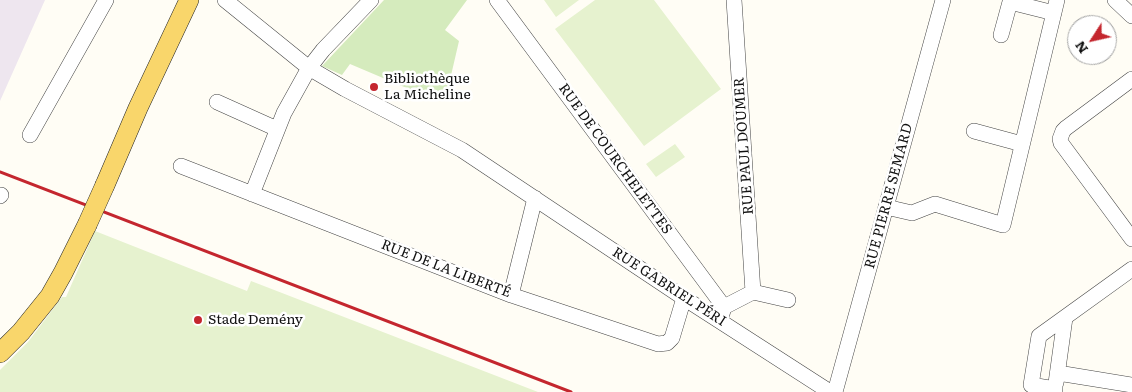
<!DOCTYPE html>
<html>
<head>
<meta charset="utf-8">
<style>
	body { margin:0 }
	#map { position:relative; width:1132px; height:392px; overflow:hidden; background:#fffdf5; font-family:Literata,serif }
	canvas { display:block }
	.north { position:absolute; left:1067px; top:15px; width:50px; height:50px; box-sizing:border-box; background:#fff; border:1px solid #a0a0a0; border-radius:50%; rotate:235deg; font-size:14px; font-weight:700; line-height:20px; text-align:center; color:#111 }
	.north::after { content:''; display:block; margin:auto; width:18px; height:22px; background:#c4262e; clip-path:polygon(50% 0,100% 100%,50% 72%,0 100%) }
</style>
</head>
<body>
<div id="map">
<canvas width="1132" height="392"></canvas>
<div class="north">N</div>
</div>
<script>
const context = document.querySelector('canvas').getContext('2d');
context.lineJoin = 'round';
function fillPath(path, color) {
  context.fillStyle = color;
  context.fill(path, 'evenodd');
}
function shape(rows) {
  const path = new Path2D();
  for (const r of rows) {
    path.moveTo(r[0], r[1]);
    for (let i = 2; i < r.length; i += 2) path.lineTo(r[i], r[i + 1]);
  }
  return path;
}
function strokePath(path, color, width, dash) {
  context.strokeStyle = color;
  context.lineWidth = width;
  context.lineCap = dash ? 'butt' : 'round';
  context.setLineDash(dash || []);
  context.stroke(path);
}
function label(font, color, halo, rows, align = 'center') {
  context.font = font + ' Literata,serif';
  context.lineWidth = 5;
  context.setLineDash([]);
  context.textBaseline = 'middle';
  context.strokeStyle = halo;
  context.fillStyle = color;
  for (const [text, x, y, turn = 0] of rows) {
    context.save();
    context.translate(x, y);
    context.rotate((+turn || 0) * Math.PI / 180);
    context.textAlign = isNaN(turn) ? turn : align;
    if (halo) context.strokeText(text, 0, 0);
    context.fillText(text, 0, 0);
    context.restore();
  }
}
fillPath(shape([
	[0,0,45,0,0,101]
]), '#eee6ef');
fillPath(shape([
	[384,0,467,0,445,30,459,41,446,97,409,89,350,64,342,75,322,66]
]), '#d5ebbd');
fillPath(shape([
	[544,0,579,0,556,17],
	[595,0,654,0,721,89,644,146,555,29],
	[675,144,685,157,656,177,646,164],
	[95,231,247,291,251,281,538,392,0,392,0,370,28,342,62,297,66,297]
]), '#e6f2cf');
const minor = shape([
	[225,0,309,68,345,89,462,150,684,298,830,392],
	[497,0,724,307,720,321],
	[1115,0,1132,16],
	[1001,35,1010,2,1054,13],
	[1132,79,1066,128,1063,131,1060,139,1061,143,1132,239],
	[217,102,277,129],
	[974,131,1022,144],
	[30,135,106,0],
	[181,166,511,295,658,344,667,343,672,338,684,298],
	[252,194,284,113,309,68,323,50,371,0],
	[0,196,1,195],
	[886,207,912,213,935,204,1003,225,1057,0],
	[753,292,788,300],
	[511,295,535,198],
	[724,307,753,292,734,0],
	[1058,373,1132,385],
	[1056,383,1065,318],
	[1055,389,1031,385,1039,336,1132,269],
	[835,392,943,0]
]);
const major = shape([
	[105,185,138,108,189,0],
	[0,353,21,332,50,296,63,273,87,225]
]);
strokePath(minor, '#444', 16);
strokePath(major, '#222', 20);
strokePath(minor, '#fff', 15);
strokePath(major, '#f9d66b', 19);
strokePath(shape([
	[0,172,571,392]
]), '#c4262e', 3);
const majorBridge = shape([
	[87,225,105,185]
]);
strokePath(majorBridge, '#222', 20, []);
strokePath(majorBridge, '#f9d66b', 19);
for (const [x, y, r, color] of [
	[374,87,5,"#c4262e"],
	[198,320,5,"#c4262e"]
]) {
  const dot = new Path2D();
  dot.arc(x, y, r, 0, 2 * Math.PI);
  context.fillStyle = color;
  context.fill(dot);
  strokePath(dot, '#fff', 2);
}
label('14px', '#111', '#fff', [
	["Bibliothèque",384,79],
	["La Micheline",384,95],
	["Stade Demény",208,320]
], 'left');
label('14px', '#111', '#fff', [
	["RUE PAUL DOUMER",744,146,-94],
	["RUE DE COURCHELETTES",615,159,54],
	["RUE PIERRE SEMARD",889,196,-75],
	["RUE DE LA LIBERTÉ",446,269,21],
	["RUE GABRIEL PÉRI",669,287,33]
]);
</script>
</body>
</html>
